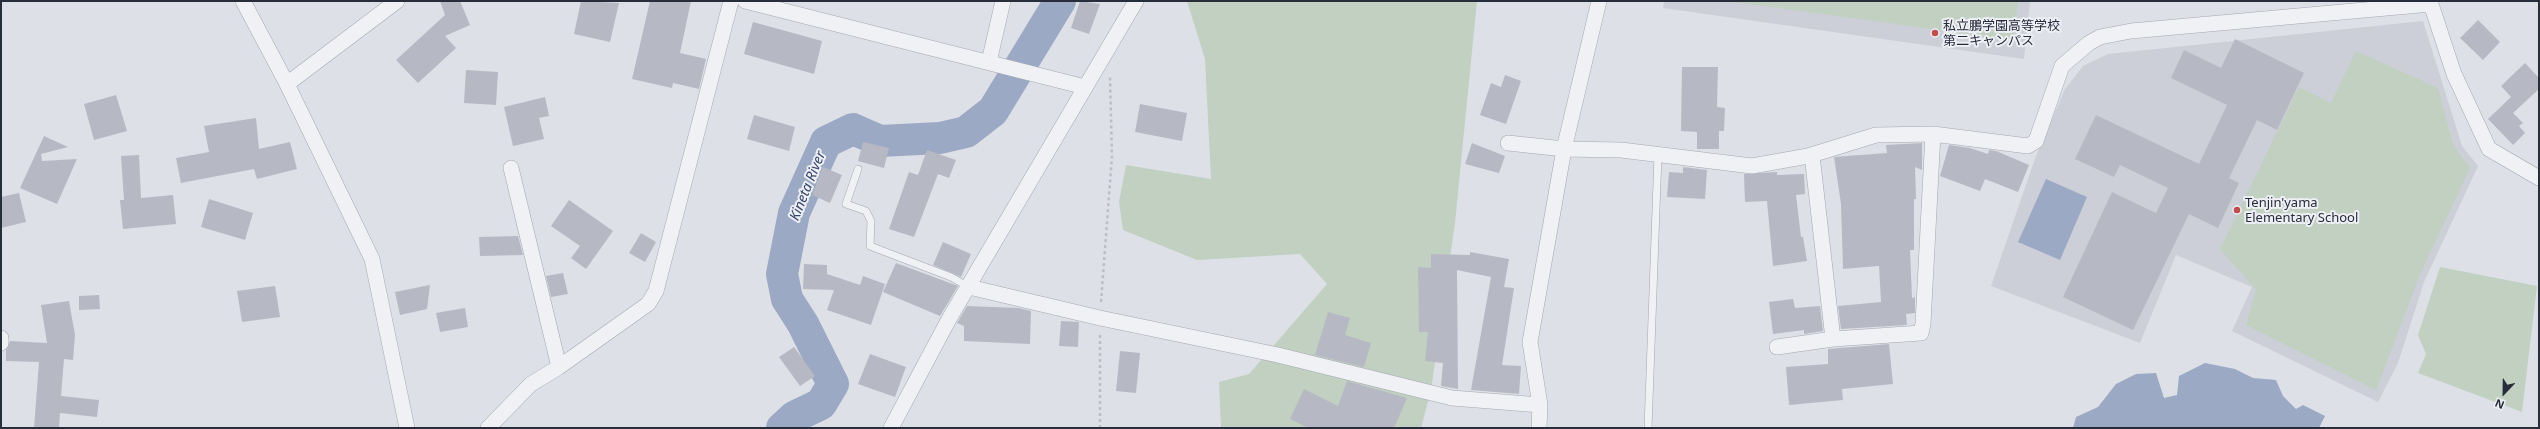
<!DOCTYPE html>
<html>
<head>
<meta charset="utf-8">
<style>
	body { margin:0 }
	#map { position:relative; width:2540px; height:429px; overflow:hidden; background:#dee0e7; font-family:"Noto Sans",sans-serif }
	canvas { display:block }
	.frame { position:absolute; inset:0; border:2px solid #282d3c; pointer-events:none }
	.north { position:absolute; left:2484px; top:373px; width:40px; height:40px; -webkit-text-stroke:3px #edeff4; paint-order:stroke; rotate:202deg; font-size:11px; font-weight:700; line-height:16px; text-align:center; color:#282d3c }
	.north::after { content:''; display:block; margin:auto; width:14px; height:18px; background:#282d3c; clip-path:polygon(50% 0,100% 100%,50% 72%,0 100%) }
</style>
</head>
<body>
<div id="map">
<canvas width="2540" height="429"></canvas>
<div class="frame"></div>
<div class="north">N</div>
</div>
<script>
const context = document.querySelector('canvas').getContext('2d');
context.lineJoin = 'round';
function fillPath(path, color) {
  context.fillStyle = color;
  context.fill(path, 'evenodd');
}
function shape(rows) {
  const path = new Path2D();
  for (const r of rows) {
    path.moveTo(r[0], r[1]);
    for (let i = 2; i < r.length; i += 2) path.lineTo(r[i], r[i + 1]);
  }
  return path;
}
function strokePath(path, color, width, dash) {
  context.strokeStyle = color;
  context.lineWidth = width;
  context.lineCap = dash ? 'butt' : 'round';
  context.setLineDash(dash || []);
  context.stroke(path);
}
function label(font, color, halo, rows, align = 'center') {
  context.font = font + ' "Noto Sans","Noto Sans JP",sans-serif';
  context.lineWidth = 4;
  context.setLineDash([]);
  context.textBaseline = 'middle';
  context.strokeStyle = halo;
  context.fillStyle = color;
  for (const [text, x, y, turn = 0] of rows) {
    context.save();
    context.translate(x, y);
    context.rotate((+turn || 0) * Math.PI / 180);
    context.textAlign = isNaN(turn) ? turn : align;
    if (halo) context.strokeText(text, 0, 0);
    context.fillText(text, 0, 0);
    context.restore();
  }
}
fillPath(shape([
	[1664,1,2030,1,2024,59,1663,8],
	[2423,21,2462,146,2478,166,2424,282,2398,363,2378,402,2232,331,2252,287,2176,255,2140,343,1991,286,2036,156,2065,89,2083,66,2108,54]
]), '#cccfd8');
fillPath(shape([
	[1187,1,1477,1,1455,223,1431,390,1421,428,1221,428,1219,382,1249,374,1327,284,1300,254,1197,260,1123,230,1119,202,1126,165,1211,179,1205,59],
	[1727,1,2018,1,2013,40],
	[2356,51,2438,88,2453,145,2470,168,2421,272,2376,390,2246,325,2256,290,2220,249,2299,87,2331,103],
	[2440,267,2537,286,2522,412,2418,373,2426,354,2418,335]
]), '#c1d0c0');
fillPath(shape([
	[2046,179,2087,197,2060,260,2018,242],
	[2205,363,2235,369,2253,378,2276,380,2283,396,2296,409,2303,405,2325,416,2319,428,2073,428,2076,417,2098,407,2116,384,2136,374,2156,373,2164,398,2177,395,2179,376]
]), '#9ba9c4');
strokePath(shape([
	[782,428,794,417,821,404,833,384,803,324,787,299,782,274,794,213,826,142,853,129,880,141,940,138,966,132,993,111,1060,1]
]), '#9ba9c4', 32);
fillPath(shape([
	[440,1,460,1,470,25,445,36,456,48,418,83,396,60,445,15],
	[581,1,619,3,610,42,574,34],
	[650,1,691,1,680,53,706,59,699,89,673,83,672,88,632,79],
	[1080,1,1100,4,1089,34,1071,28],
	[2478,20,2500,42,2483,60,2460,38],
	[753,22,822,41,814,74,744,54],
	[2235,39,2304,73,2277,130,2257,120,2229,178,2239,183,2218,228,2189,214,2133,330,2063,297,2112,192,2156,213,2168,188,2120,165,2114,177,2075,159,2096,115,2199,164,2227,105,2171,78,2184,50,2221,68],
	[2525,63,2539,78,2539,89,2513,113,2523,123,2519,126,2525,133,2513,145,2488,119,2511,97,2501,86],
	[1682,67,1718,67,1717,107,1725,108,1724,131,1719,131,1719,149,1697,149,1697,132,1681,131],
	[466,70,498,72,496,105,464,103],
	[1505,75,1521,81,1506,124,1480,115,1491,83,1501,87],
	[116,95,127,131,94,140,84,104],
	[545,97,549,116,539,118,544,139,513,146,504,107],
	[1140,104,1187,113,1182,141,1135,132],
	[754,115,795,127,789,151,747,139],
	[256,118,259,149,290,142,297,169,257,179,254,169,181,183,176,158,209,152,204,126],
	[44,136,68,147,41,154,42,161,77,159,57,204,20,188],
	[863,142,889,148,884,168,858,161],
	[1472,143,1505,156,1499,173,1465,164],
	[1922,143,1922,170,1915,167,1916,199,1914,199,1914,250,1910,250,1912,298,1915,297,1915,313,1906,314,1907,325,1841,329,1838,306,1881,302,1879,266,1843,269,1841,204,1834,157,1887,153,1886,145],
	[1949,145,1970,148,1988,154,1989,150,1996,151,2029,165,2018,192,1985,179,1980,191,1940,176],
	[927,150,956,160,949,178,938,174,914,237,889,229,909,172,918,175],
	[139,155,141,198,173,195,176,224,123,229,120,200,124,200,121,156],
	[823,167,842,175,830,203,812,195],
	[1683,167,1707,170,1705,199,1667,197,1669,172,1683,173],
	[1777,172,1777,175,1804,174,1805,194,1796,195,1801,237,1803,237,1807,261,1773,266,1767,201,1745,202,1744,174],
	[19,193,26,222,1,228,1,197],
	[209,199,253,213,245,240,201,227],
	[569,200,613,231,586,269,571,258,580,246,551,226],
	[641,233,656,242,645,262,629,253],
	[518,236,523,255,480,256,479,237],
	[943,242,971,254,961,277,933,265],
	[1470,252,1509,259,1504,287,1514,288,1502,365,1521,366,1519,394,1471,390,1491,277,1457,270,1458,389,1441,386,1443,363,1425,361,1428,332,1419,332,1418,267,1431,268,1431,254,1470,255],
	[896,263,958,286,940,316,883,292],
	[804,264,827,265,827,274,860,285,863,276,885,284,871,325,827,310,834,290,803,289],
	[563,273,568,294,551,297,546,276],
	[430,285,427,309,400,315,395,292],
	[275,286,280,317,242,322,237,291],
	[99,295,100,309,79,310,79,296],
	[1793,299,1795,308,1820,306,1823,331,1804,334,1804,330,1773,334,1769,302],
	[69,301,75,335,73,360,64,359,61,396,99,400,97,417,60,413,59,428,34,428,39,362,6,361,6,350,10,341,47,343,41,305],
	[967,306,1019,308,1031,311,1030,344,964,341,964,326,957,323],
	[465,308,468,327,440,332,436,313],
	[1328,312,1350,318,1345,335,1371,343,1364,367,1315,355],
	[1061,321,1079,322,1078,347,1059,346],
	[1889,344,1893,384,1842,389,1843,400,1789,405,1786,367,1828,364,1828,349],
	[794,347,815,376,800,386,779,357],
	[1120,351,1140,353,1136,393,1116,391],
	[870,354,906,367,895,397,858,384],
	[1347,381,1407,398,1394,428,1308,428,1290,419,1304,389,1338,406]
]), '#b6b9c3');
const service = shape([
	[858,169,846,204,866,211,871,221,870,246,951,277,969,287],
	[1648,428,1658,155]
]);
const minor = shape([
	[243,1,287,84,372,259,407,428],
	[745,1,1085,87],
	[2430,1,2454,74,2489,149,2539,178],
	[989,62,1003,1],
	[287,84,397,1],
	[1508,143,1564,149,1621,150,1752,166,1808,156,1876,135,1933,134,2028,146,2036,141,2062,66,2089,43,2100,37,2131,31,2431,4],
	[1812,155,1833,339,1921,333,1923,324,1933,134],
	[511,168,559,367],
	[969,287,1100,318,1278,355,1452,398,1540,405],
	[1,338,1,343],
	[1777,347,1833,339],
	[488,428,531,384,559,367,648,304,656,291,731,1],
	[891,428,949,319,1136,1],
	[1539,428,1540,405,1530,342,1564,149,1599,1]
]);
strokePath(service, '#a4a7b0', 8);
strokePath(minor, '#a4a7b0', 16);
strokePath(shape([
	[1101,302,1112,156,1110,77],
	[1100,335,1100,428]
]), '#bcbec5', 2.5, [3, 3]);
strokePath(service, '#f0f1f5', 7);
strokePath(minor, '#f0f1f5', 15);
for (const [x, y, r, color] of [
	[1935,33,4,"#c44b4b"],
	[2237,210,4,"#c44b4b"]
]) {
  const dot = new Path2D();
  dot.arc(x, y, r, 0, 2 * Math.PI);
  context.fillStyle = color;
  context.fill(dot);
  strokePath(dot, '#edeff4', 1.5);
}
label('13px', '#282d3c', '#edeff4', [
	["私立鵬学園高等学校",1943,26],
	["第二キャンパス",1943,41],
	["Tenjin'yama",2245,203],
	["Elementary School",2245,218]
], 'left');
label('italic 14px', '#36466d', '#edeff4', [
	["Kineta River",808,186,-68]
]);
</script>
</body>
</html>
